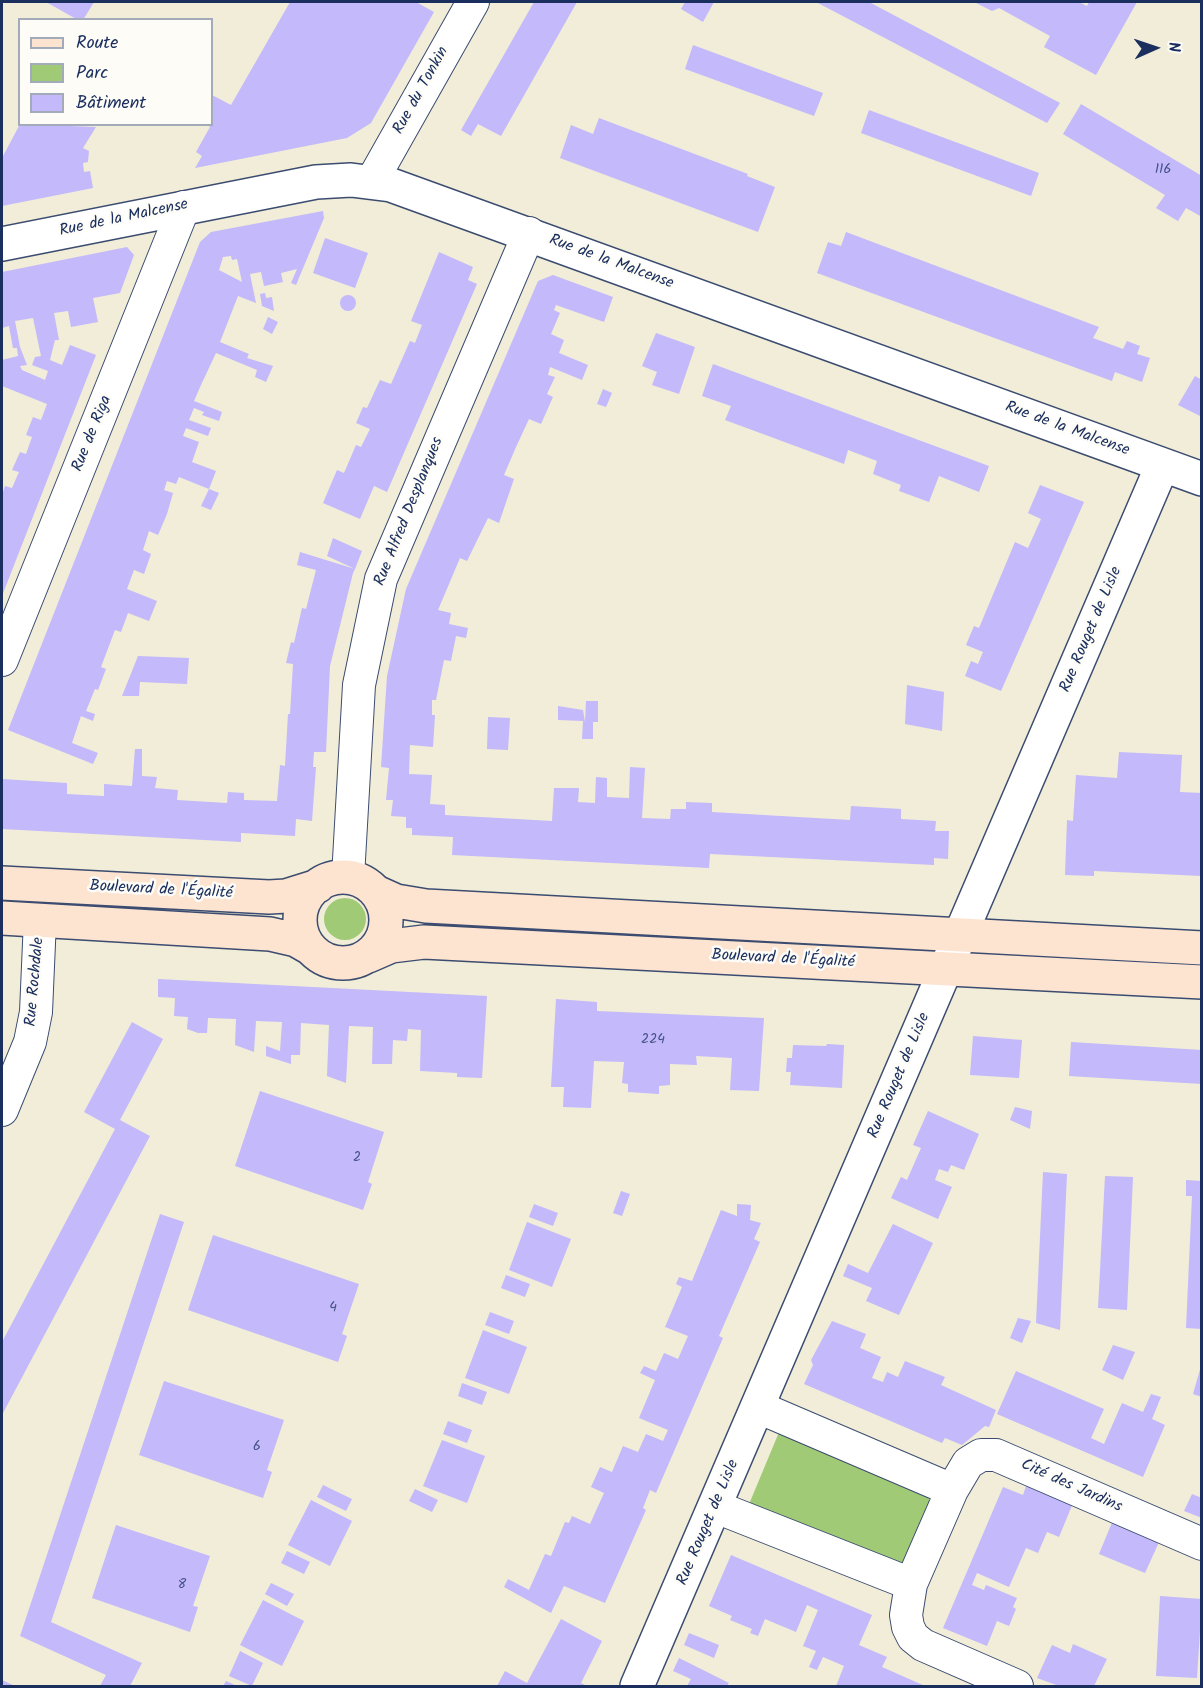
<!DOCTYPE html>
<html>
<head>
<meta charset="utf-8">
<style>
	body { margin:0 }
	#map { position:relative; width:1203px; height:1688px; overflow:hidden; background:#f1edd8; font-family:Kalam,sans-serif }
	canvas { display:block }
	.frame { position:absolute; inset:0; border:3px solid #1b2f5e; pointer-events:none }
	.legend { position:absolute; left:18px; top:18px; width:195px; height:108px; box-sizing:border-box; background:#fdfcf7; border:2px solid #a3aaba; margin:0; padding:8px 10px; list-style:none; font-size:18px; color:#1b2f5e }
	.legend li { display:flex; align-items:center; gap:12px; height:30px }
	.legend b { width:30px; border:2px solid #a3aaba }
	.north { position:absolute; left:1125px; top:18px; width:60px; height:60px; -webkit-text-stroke:4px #fdfcf7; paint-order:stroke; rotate:87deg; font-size:16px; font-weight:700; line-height:24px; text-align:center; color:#1b2f5e }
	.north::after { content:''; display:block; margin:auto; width:21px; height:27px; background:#1b2f5e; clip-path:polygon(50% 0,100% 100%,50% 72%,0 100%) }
</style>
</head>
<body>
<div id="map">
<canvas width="1203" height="1688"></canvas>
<div class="frame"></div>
<ul class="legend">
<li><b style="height:8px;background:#fde4d1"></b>Route</li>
<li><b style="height:16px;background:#a1ca76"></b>Parc</li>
<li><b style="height:16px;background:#c3b9fb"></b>Bâtiment</li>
</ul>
<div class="north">N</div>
</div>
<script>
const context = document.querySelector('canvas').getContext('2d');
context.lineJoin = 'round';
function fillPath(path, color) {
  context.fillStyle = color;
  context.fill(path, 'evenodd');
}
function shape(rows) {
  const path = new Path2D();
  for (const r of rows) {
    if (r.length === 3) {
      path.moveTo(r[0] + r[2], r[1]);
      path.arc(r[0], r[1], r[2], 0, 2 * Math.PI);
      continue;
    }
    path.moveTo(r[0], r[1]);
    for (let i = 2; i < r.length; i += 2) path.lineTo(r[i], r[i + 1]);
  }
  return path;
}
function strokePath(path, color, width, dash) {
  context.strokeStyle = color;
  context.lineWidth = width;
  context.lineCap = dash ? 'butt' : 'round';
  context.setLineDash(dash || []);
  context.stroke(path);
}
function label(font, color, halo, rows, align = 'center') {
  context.font = font + ' Kalam,sans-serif';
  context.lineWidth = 5;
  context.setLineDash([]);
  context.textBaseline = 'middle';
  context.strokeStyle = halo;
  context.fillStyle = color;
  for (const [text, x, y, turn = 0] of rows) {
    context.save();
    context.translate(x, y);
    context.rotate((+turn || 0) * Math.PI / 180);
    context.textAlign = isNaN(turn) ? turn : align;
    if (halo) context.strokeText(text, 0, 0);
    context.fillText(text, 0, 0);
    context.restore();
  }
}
fillPath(shape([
	[345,919,21],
	[782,1425,928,1496,932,1513,905,1562,886,1567,747,1509]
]), '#a1ca76');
fillPath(shape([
	[46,2,94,2,83,20,78,20],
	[290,2,416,2,434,12,371,123,347,138,195,168,202,156,196,152,210,127,206,124,212,124,212,95,231,105],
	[534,2,577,2,501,136,478,124,471,136,461,130],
	[685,2,714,2,703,22,681,9],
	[816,2,869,2,1060,103,1047,123],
	[974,2,1079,2,1087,6,1089,2,1137,2,1096,75,1044,47,1050,36,999,8,992,11],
	[693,45,823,93,814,116,685,69],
	[1081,104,1202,176,1202,217,1186,208,1178,221,1156,208,1165,195,1063,134],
	[869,110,1039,173,1031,196,861,133],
	[599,118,748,174,747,176,775,187,758,232,560,158,571,125,593,134],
	[20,124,96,127,83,148,89,151,88,162,83,163,84,172,90,171,93,188,2,206,2,158],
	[323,211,324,218,296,285,291,283,297,269,281,273,283,282,264,286,261,272,250,274,256,303,238,296,220,342,249,354,247,358,273,366,266,382,255,377,257,370,216,353,201,385,194,401,222,412,219,421,202,415,204,412,194,408,189,420,211,428,208,436,186,428,183,436,199,442,192,462,216,471,209,489,179,477,176,484,167,481,164,490,173,493,167,514,158,535,149,531,143,550,151,554,144,574,134,570,127,589,157,601,149,621,128,613,121,632,115,630,101,667,106,669,98,690,95,689,86,711,95,714,93,721,81,716,72,743,98,753,93,764,8,730,200,242,211,232],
	[231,256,232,260,237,259,242,282,219,270,223,257],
	[846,232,1099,327,1093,338,1123,349,1127,341,1140,346,1137,354,1150,358,1142,382,1115,372,1112,381,817,273,828,242,841,246],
	[325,238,368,253,355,288,313,273],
	[127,247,134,255,120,293,93,298,98,322,71,327,68,311,54,313,59,340,55,340,50,360,62,365,70,345,96,355,2,596,2,495,5,486,12,488,19,472,12,470,20,452,26,454,32,437,26,435,33,417,41,420,47,404,2,386,2,360,18,356,17,348,13,348,9,326,2,328,2,272],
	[33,318,41,356,35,357,32,365,48,371,45,380,22,370,20,366,27,365,20,347,15,321],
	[439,252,473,267,468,280,477,284,387,492,374,486,360,519,323,503,337,470,344,473,356,445,361,447,370,429,356,423,363,407,367,408,380,380,391,384,410,341,415,343,422,325,411,321],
	[553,275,613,297,604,322,556,305,554,310,560,313,551,334,564,340,559,353,588,365,582,380,550,367,548,375,555,377,547,394,553,397,541,424,529,419,516,447,504,475,514,479,499,523,488,518,467,561,460,558,438,610,451,613,449,624,468,628,466,638,456,636,451,661,444,660,436,700,432,700,432,715,435,715,433,747,410,745,409,774,432,775,430,804,445,805,445,815,552,821,554,788,579,788,578,802,595,803,596,777,607,778,607,797,629,798,630,767,645,768,642,818,670,819,671,809,686,809,686,802,712,803,712,812,850,820,851,806,901,809,901,819,936,821,935,831,949,831,948,859,934,858,934,865,710,854,709,868,452,855,453,837,412,835,412,828,406,828,406,817,391,816,393,800,386,800,389,768,381,767,387,676,406,589,538,281],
	[265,293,266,298,272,297,274,311,262,306,260,294],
	[348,303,8],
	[268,317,278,322,272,334,263,329],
	[656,333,695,347,679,394,652,385,657,372,642,366],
	[713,364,989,466,979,492,939,476,929,502,899,491,901,485,873,474,877,461,848,450,844,464,725,420,731,406,702,396],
	[1195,376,1202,380,1202,417,1178,405],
	[603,389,612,393,606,407,597,404],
	[1040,485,1084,502,1001,691,965,676,971,661,978,664,983,652,966,645,974,626,979,628,1015,542,1028,548,1041,519,1028,513],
	[209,489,219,493,211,510,201,506],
	[333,538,362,551,355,569,353,573,330,666,326,752,314,752,313,767,316,767,312,821,296,819,295,836,241,833,241,842,2,829,2,779,67,783,67,794,104,796,104,784,132,786,135,749,142,749,142,776,157,777,155,788,178,790,177,800,227,803,228,792,244,793,244,800,277,801,280,765,285,766,288,714,290,714,293,664,286,663,291,642,294,643,302,608,306,609,316,570,297,565,300,552,355,569,327,556],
	[138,656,189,658,187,684,140,682,139,696,122,696],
	[907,685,944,692,942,731,905,724],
	[586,701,598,701,598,722,593,722,593,739,582,739,583,721,558,720,558,706,583,710,585,722],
	[488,717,510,718,508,750,487,749],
	[1119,752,1182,755,1180,792,1202,793,1202,876,1094,871,1094,876,1065,875,1067,820,1073,821,1076,775,1117,778],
	[158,979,487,996,482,1078,457,1077,457,1073,420,1071,421,1030,408,1029,407,1041,393,1040,392,1064,372,1064,373,1027,349,1026,346,1083,327,1076,329,1025,301,1023,300,1055,291,1055,291,1064,266,1056,266,1046,280,1051,282,1022,256,1021,254,1052,235,1045,236,1019,208,1018,207,1033,198,1033,187,1029,188,1017,174,1016,175,998,158,997],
	[556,999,597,1002,597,1011,764,1018,759,1091,730,1090,732,1058,696,1056,697,1065,670,1064,670,1085,659,1086,659,1094,628,1092,628,1084,622,1083,624,1062,594,1061,591,1108,563,1107,564,1087,551,1087],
	[132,1022,163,1039,120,1120,150,1136,2,1415,2,1342,115,1129,84,1112],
	[973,1036,1022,1040,1019,1078,970,1075],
	[1071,1042,1202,1050,1202,1084,1069,1076],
	[827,1044,844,1045,842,1088,790,1085,791,1072,786,1072,787,1058,792,1058,793,1045,826,1046],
	[260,1091,384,1132,368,1182,372,1184,363,1210,235,1166],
	[1015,1107,1032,1111,1030,1129,1010,1120],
	[928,1111,979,1134,964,1170,951,1165,948,1172,939,1169,935,1180,952,1187,938,1219,891,1198,901,1177,907,1180,921,1148,913,1145],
	[1043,1172,1067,1174,1060,1330,1036,1323],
	[1105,1176,1133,1177,1127,1310,1098,1308],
	[1186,1180,1202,1181,1202,1329,1186,1328,1192,1196,1186,1196],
	[621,1191,630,1194,622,1216,613,1213],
	[534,1204,558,1213,553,1226,529,1217],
	[737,1204,751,1205,750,1220,761,1223,754,1239,760,1242,719,1336,723,1338,656,1493,650,1490,643,1508,646,1510,605,1603,564,1586,551,1613,504,1587,508,1579,529,1590,545,1554,551,1556,565,1522,569,1523,572,1516,590,1524,604,1493,591,1487,600,1467,612,1472,623,1446,638,1452,646,1434,663,1441,668,1430,639,1418,655,1380,640,1373,644,1366,656,1371,664,1353,678,1359,688,1336,665,1327,682,1287,676,1284,679,1277,692,1281,721,1210,737,1216],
	[160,1214,184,1222,51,1622,142,1663,130,1686,100,1686,106,1675,20,1636],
	[527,1222,571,1239,552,1287,509,1270],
	[893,1224,933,1243,899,1315,866,1301,872,1288,843,1276,848,1264,868,1273],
	[213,1235,359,1284,342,1334,347,1336,338,1362,188,1310],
	[506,1275,530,1284,525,1297,501,1288],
	[490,1312,514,1321,509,1334,485,1325],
	[1018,1318,1031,1321,1022,1343,1010,1338],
	[832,1321,866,1334,860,1348,881,1357,872,1378,883,1382,887,1372,898,1377,905,1361,945,1377,941,1385,996,1410,989,1427,985,1426,962,1445,945,1438,942,1443,804,1384,813,1365,811,1360],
	[483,1330,527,1347,509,1394,465,1378],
	[1113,1345,1135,1352,1123,1380,1102,1370],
	[1201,1366,1202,1367,1202,1397,1193,1394],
	[1016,1371,1104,1409,1091,1438,1104,1444,1122,1403,1143,1412,1151,1394,1161,1397,1152,1419,1165,1425,1143,1477,997,1414],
	[164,1381,284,1420,267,1470,272,1472,263,1498,139,1455],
	[462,1383,487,1392,482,1405,458,1396],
	[448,1421,472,1430,467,1443,443,1434],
	[442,1440,485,1456,467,1503,423,1486],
	[1027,1483,1073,1503,1059,1537,1047,1532,1038,1553,1026,1548,1009,1587,977,1573,972,1585,984,1590,986,1585,1017,1598,1013,1607,1016,1609,1009,1626,997,1621,987,1646,943,1628,1003,1487,1023,1495],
	[323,1485,352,1499,346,1511,317,1497],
	[415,1489,438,1500,432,1512,409,1501],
	[1192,1494,1202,1498,1202,1518,1184,1511],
	[311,1500,352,1521,330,1566,288,1545],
	[1113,1520,1160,1540,1145,1573,1099,1554],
	[116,1525,210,1556,193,1606,198,1607,190,1632,92,1598],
	[287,1551,310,1562,304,1574,281,1563],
	[731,1555,872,1615,859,1645,887,1657,882,1667,925,1686,836,1686,844,1666,823,1657,817,1670,809,1667,816,1651,803,1646,818,1610,807,1605,796,1632,765,1619,758,1636,750,1633,752,1629,730,1620,732,1616,709,1606],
	[271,1583,294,1594,287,1606,265,1594],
	[1160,1596,1202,1599,1197,1678,1156,1676],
	[263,1600,304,1621,282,1666,240,1645],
	[561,1619,602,1641,581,1683,587,1686,497,1686,505,1671,527,1683],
	[689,1633,719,1645,714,1658,684,1645],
	[1073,1644,1107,1659,1094,1686,1059,1686,1037,1678,1052,1645,1070,1653],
	[240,1651,263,1663,252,1686,229,1676],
	[679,1658,729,1683,727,1686,687,1686,691,1679,673,1671],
	[2,1680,15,1686,2,1686],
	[226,1681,237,1686,223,1686]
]), '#c3b9fb');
const minor = shape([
	[372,181,473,2],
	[2,660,184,207],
	[348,877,359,685,381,579,529,233],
	[2,1110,30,1042,36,1012,40,920],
	[758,1407,952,1490,968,1463,981,1455,996,1455,1202,1544],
	[716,1507,911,1584,906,1615,908,1627,913,1637,923,1645,1017,1686],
	[911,1584,952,1490]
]);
const tertiary = shape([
	[2,244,316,182,351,180,391,185,1202,479],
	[637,1686,1162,466]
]);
const secondary = shape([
	[343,920,43],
	[2,883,269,897,286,896,318,886],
	[376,892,396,901,426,906,1202,948],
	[2,918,270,934,296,940,310,948],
	[368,956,391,946,424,942,1202,982]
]);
strokePath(minor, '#3b4c70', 34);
strokePath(tertiary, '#3b4c70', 36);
strokePath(secondary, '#3b4c70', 36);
strokePath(minor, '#fff', 32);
strokePath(tertiary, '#fff', 33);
strokePath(secondary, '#fde4d1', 33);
label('14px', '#455285', null, [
	["116",1163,171],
	["224",653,1041],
	["2",357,1159],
	["4",333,1309],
	["6",257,1448],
	["8",182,1586]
]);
label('16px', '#1b2f5e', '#fdfcf7', [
	["Rue du Tonkin",422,91,-61],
	["Rue de la Malcense",124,219,-12],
	["Rue de la Malcense",611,263,20],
	["Rue de la Malcense",1067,430,20],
	["Rue de Riga",93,434,-68],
	["Rue Alfred Desplanques",410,512,-68],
	["Rue Rouget de Lisle",1092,630,-67],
	["Boulevard de l'Égalité",161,891,3],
	["Boulevard de l'Égalité",783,960,3],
	["Rue Rochdale",36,982,-85],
	["Rue Rouget de Lisle",900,1076,-67],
	["Cité des Jardins",1071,1487,24],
	["Rue Rouget de Lisle",709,1523,-67]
]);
</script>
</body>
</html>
